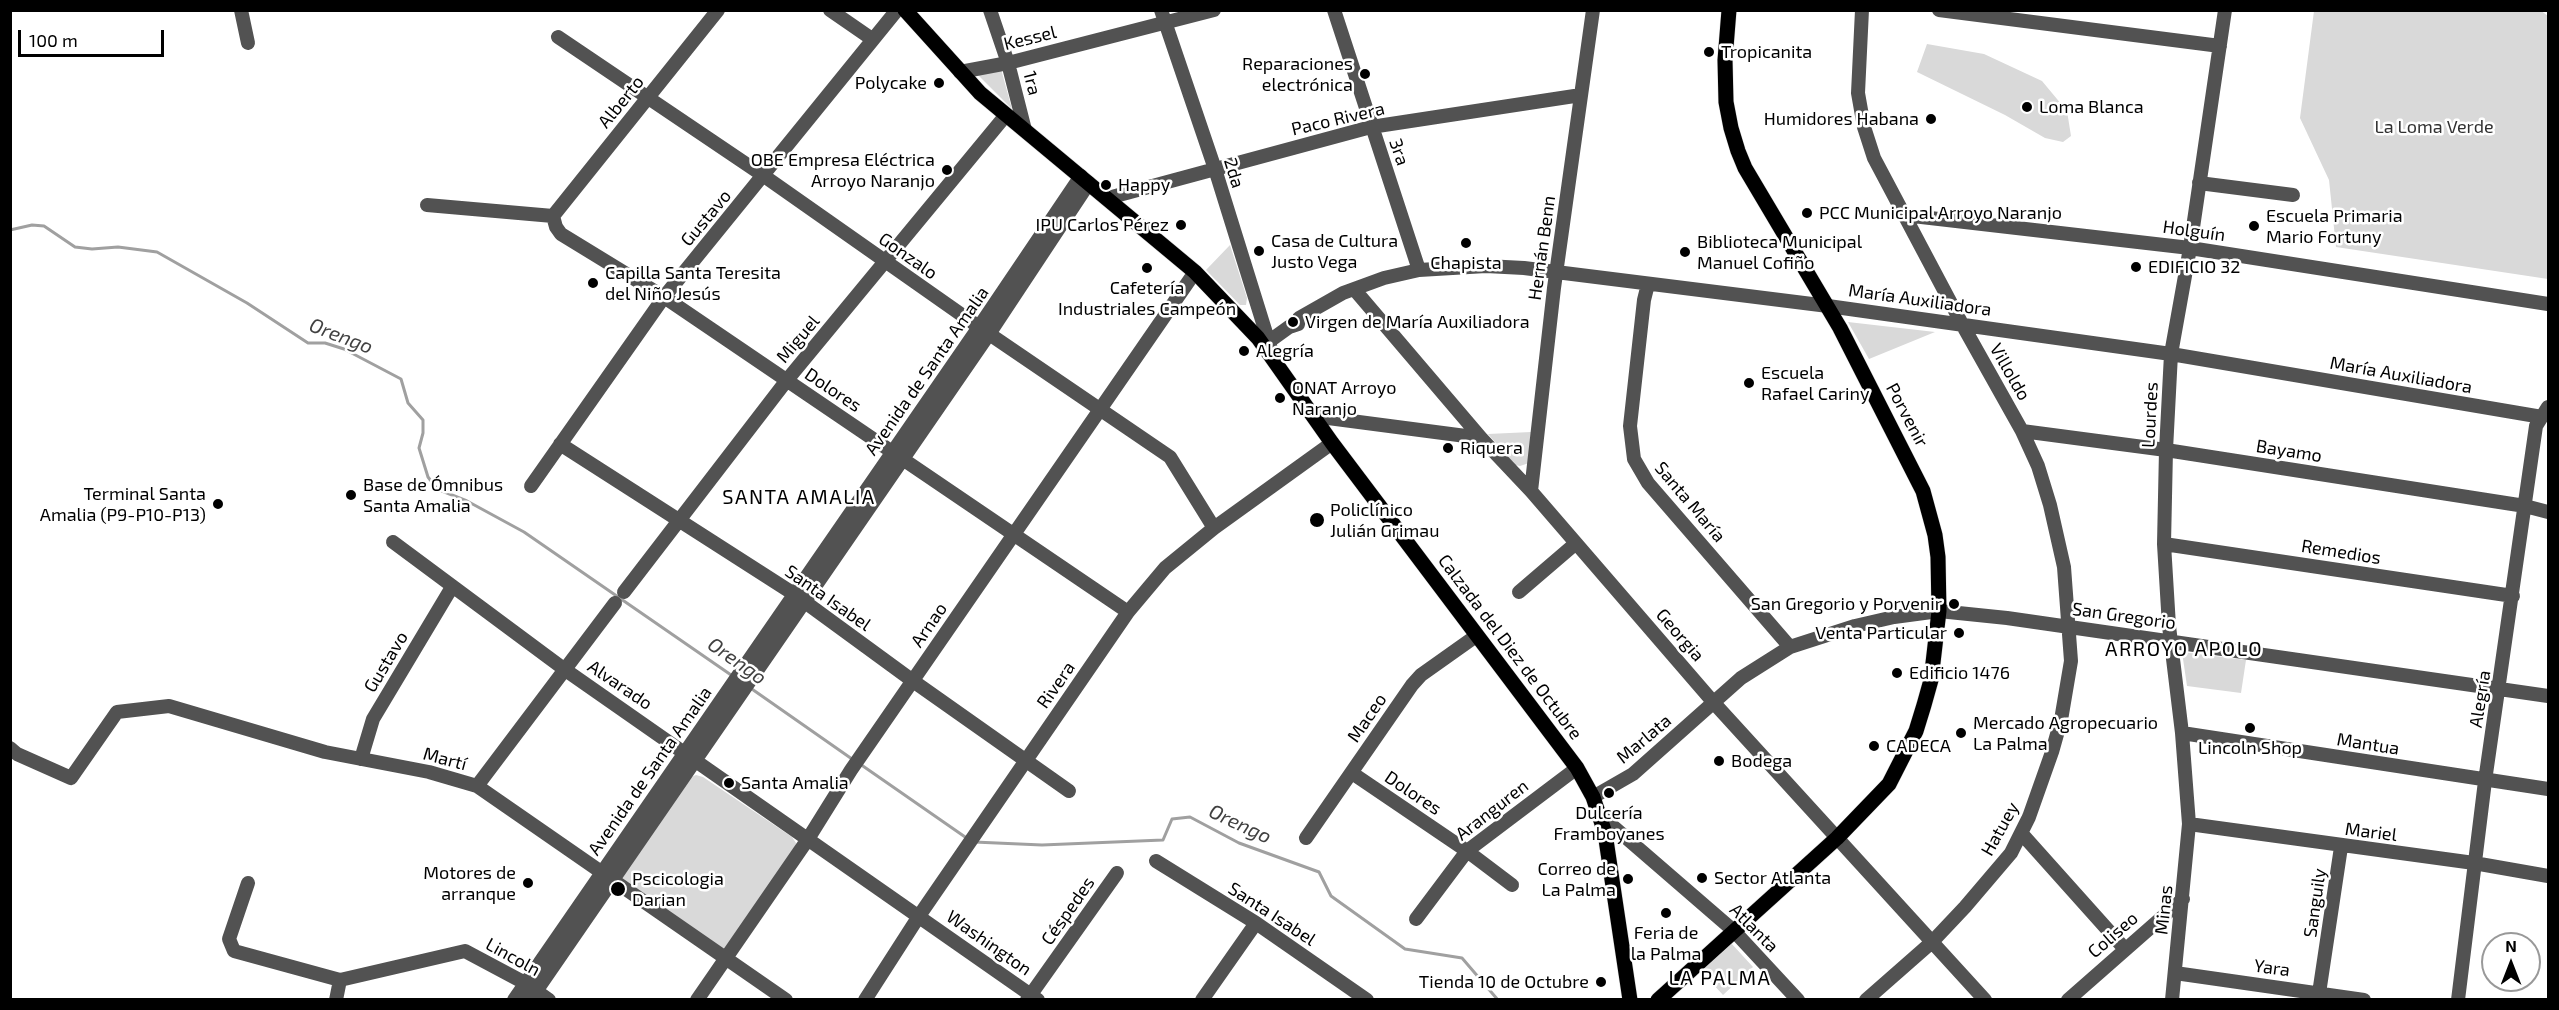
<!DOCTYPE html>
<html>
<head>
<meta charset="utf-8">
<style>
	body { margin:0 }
	#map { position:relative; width:2559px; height:1010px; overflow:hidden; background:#fff; font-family:"Exo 2",sans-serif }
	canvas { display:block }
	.frame { position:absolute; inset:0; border:12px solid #000; pointer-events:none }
	.north { position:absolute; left:2481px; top:932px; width:60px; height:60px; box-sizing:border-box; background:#fff; border:2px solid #999; border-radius:50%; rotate:0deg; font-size:16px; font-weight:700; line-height:24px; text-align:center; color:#000 }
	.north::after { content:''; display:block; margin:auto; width:21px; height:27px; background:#000; clip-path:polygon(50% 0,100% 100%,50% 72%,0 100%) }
	.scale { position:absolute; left:18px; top:30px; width:146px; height:27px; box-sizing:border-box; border:3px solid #000; border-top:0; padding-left:8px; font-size:18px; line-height:21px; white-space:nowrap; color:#000; -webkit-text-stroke:4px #fff; paint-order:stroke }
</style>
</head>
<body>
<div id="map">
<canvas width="2559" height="1010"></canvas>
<div class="frame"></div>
<div class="north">N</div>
<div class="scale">100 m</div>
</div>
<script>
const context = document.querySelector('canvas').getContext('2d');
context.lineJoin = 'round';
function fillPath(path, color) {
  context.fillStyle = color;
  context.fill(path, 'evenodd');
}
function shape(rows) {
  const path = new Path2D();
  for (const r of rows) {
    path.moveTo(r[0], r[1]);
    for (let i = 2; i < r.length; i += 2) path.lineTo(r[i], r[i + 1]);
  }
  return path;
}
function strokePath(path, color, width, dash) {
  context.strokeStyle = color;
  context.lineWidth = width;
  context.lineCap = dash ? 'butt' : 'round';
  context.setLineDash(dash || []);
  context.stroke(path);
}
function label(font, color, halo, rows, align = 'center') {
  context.font = font + ' "Exo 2",sans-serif';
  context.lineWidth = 5;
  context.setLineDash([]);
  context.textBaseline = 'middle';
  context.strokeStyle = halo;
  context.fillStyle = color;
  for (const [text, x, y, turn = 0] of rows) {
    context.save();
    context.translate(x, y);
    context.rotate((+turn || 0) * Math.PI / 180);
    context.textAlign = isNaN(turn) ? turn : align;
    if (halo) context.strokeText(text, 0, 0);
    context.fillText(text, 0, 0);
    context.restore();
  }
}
fillPath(shape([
	[2540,10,2548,16,2548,279,2336,247,2329,180,2300,118,2314,11],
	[1927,44,1984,54,2042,81,2067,111,2071,136,2063,142,2045,138,2005,115,1917,72],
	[1001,69,1012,109,977,74],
	[1230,245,1247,298,1246,305,1240,305,1206,270],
	[1848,322,1935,332,1869,359],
	[1531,432,1529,463,1520,466,1515,465,1488,434],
	[2182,652,2246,660,2241,693,2187,686],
	[696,775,703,777,792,837,796,843,795,850,726,950,716,948,621,878,687,779],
	[1731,943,1753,967,1723,995,1700,970]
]), '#d9d9d9');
strokePath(shape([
	[10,230,32,225,44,226,75,247,92,249,118,247,157,252,247,303,308,343,325,343,344,349,401,379,408,403,423,420,423,433,419,448,428,477,437,489,467,501,524,532,734,677],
	[749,687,852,759],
	[860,764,968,839],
	[974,842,1042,845,1163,840,1172,819,1190,817,1239,843,1319,872,1331,896,1405,949,1462,958,1498,1000]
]), '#a0a0a0', 3);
const major = shape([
	[905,10,980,93,1195,272,1258,338,1332,443,1577,768,1593,797,1605,833,1630,1000],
	[1658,1000,1837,838,1889,784,1916,731,1924,705,1931,680,1939,611,1938,557,1935,535,1923,491,1840,328,1745,168,1738,151,1731,128,1726,102,1725,60,1729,10]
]);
strokePath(major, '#dbdbdb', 16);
strokePath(shape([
	[241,10,248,43],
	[830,10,872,39],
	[990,10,1008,63,1025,130],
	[1161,10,1215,169,1271,349],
	[1334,10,1419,270],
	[1862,10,1858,93,1864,127,1874,158,1962,324,2022,431,2038,466,2050,505,2064,567,2071,661,2061,720,2052,752,2029,817,2011,853,1965,907,1932,942,1866,1000],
	[1939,10,2220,46],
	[558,37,764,176,979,327,1170,457,1214,528],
	[960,72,1008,63,1214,10],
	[2199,183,2293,195],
	[1108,198,1371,127,1581,95],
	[427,205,553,216],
	[1904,215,2190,248,2548,304],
	[553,216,556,227,561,234,664,297,1128,612],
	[553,216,718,10],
	[1648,284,1644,300,1630,426,1634,459,1648,483,1790,647],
	[1354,289,1481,438,1531,491,1714,703,1985,1000],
	[1264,345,1289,327,1298,324,1299,318,1343,293,1384,278,1419,270,1486,266,1524,268,1828,306,2171,354,2542,417],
	[1313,416,1481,438],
	[2022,431,2166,450,2525,506,2548,512],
	[560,444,794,594,913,681,1069,791],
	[531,486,664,297,897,10],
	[1531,491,1554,288,1593,10],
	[393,542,564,669,1038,1000],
	[2164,544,2513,596],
	[624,592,787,380,1006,115],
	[1519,592,1575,544],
	[2182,733,2548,789],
	[10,748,17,754,71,778,117,712,169,706,325,752,429,772,477,786,786,1000],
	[361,759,373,719,452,587],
	[1352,773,1467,851,1512,885],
	[477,786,615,603],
	[1593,797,1633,774,1741,678,1790,647,1855,626,1894,617,1939,611,2007,618,2548,696],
	[1601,816,1734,931,1798,1000],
	[2189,824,2474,863,2548,876],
	[2022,834,2124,948],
	[1306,838,1412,685,1421,675,1476,636],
	[1156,861,1256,923,1367,1000],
	[248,883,229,939,234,951,340,980,465,951,525,983,549,1000],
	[1416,919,1467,851,1577,768],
	[2175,973,2364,1000],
	[336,1000,340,980],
	[514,1000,979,327,1081,176],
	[530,1000,989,334,1089,183],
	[697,1000,808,839,851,770,1195,272],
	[865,1000,919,916,1128,612,1165,568,1214,528,1332,443],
	[1027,1000,1117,873],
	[1202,1000,1256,923],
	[2068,1000,2183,899],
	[2172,1000,2189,824,2182,733,2169,626,2164,544,2166,450,2171,354,2190,248,2225,10],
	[2318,1000,2341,847],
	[2458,1000,2485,781,2536,426,2548,407]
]), '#525252', 14);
strokePath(major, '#000', 15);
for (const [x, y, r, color] of [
	[1709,52,6,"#000"],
	[1365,74,6,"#000"],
	[939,83,6,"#000"],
	[2027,107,6,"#000"],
	[1931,119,6,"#000"],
	[947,170,6,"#000"],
	[1106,185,6,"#000"],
	[1807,213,6,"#000"],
	[1181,225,6,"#000"],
	[2254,226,6,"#000"],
	[1466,243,6,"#000"],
	[1259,251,6,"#000"],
	[1685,252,6,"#000"],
	[2136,267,6,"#000"],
	[1147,268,6,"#000"],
	[593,283,6,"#000"],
	[1293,322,6,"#000"],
	[1244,351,6,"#000"],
	[1749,383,6,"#000"],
	[1280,398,6,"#000"],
	[1448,448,6,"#000"],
	[351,495,6,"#000"],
	[218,504,6,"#000"],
	[1317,520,8,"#000"],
	[1954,604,6,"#000"],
	[1959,633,6,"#000"],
	[1897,673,6,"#000"],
	[2250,728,6,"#000"],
	[1961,733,6,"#000"],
	[1874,746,6,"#000"],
	[1719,761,6,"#000"],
	[729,783,6,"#000"],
	[1609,793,6,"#000"],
	[1702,878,6,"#000"],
	[1628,879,6,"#000"],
	[528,883,6,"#000"],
	[618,889,8,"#000"],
	[1666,913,6,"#000"],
	[1601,982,6,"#000"]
]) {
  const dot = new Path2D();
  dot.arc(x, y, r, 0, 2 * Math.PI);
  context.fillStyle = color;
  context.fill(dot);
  strokePath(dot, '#fff', 2);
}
label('18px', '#000', '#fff', [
	["Kessel",1030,38,-14],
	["1ra",1032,83,76],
	["Alberto",621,102,-51],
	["Paco Rivera",1338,119,-13],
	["3ra",1399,152,71],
	["2da",1234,173,73],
	["Gustavo",706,218,-50],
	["Holguín",2194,231,8],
	["Hernán Benn",1542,248,-82],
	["Gonzalo",908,256,35],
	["María Auxiliadora",1920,300,8],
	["Miguel",798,339,-50],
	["Avenida de Santa Amalia",927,371,-55],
	["Villoldo",2010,372,60],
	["María Auxiliadora",2401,375,10],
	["Dolores",833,390,34],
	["Porvenir",1907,415,62],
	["Lourdes",2150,415,-87],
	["Bayamo",2289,451,9],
	["Santa María",1690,502,50],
	["Remedios",2341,552,9],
	["Santa Isabel",828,598,35],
	["San Gregorio",2124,616,8],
	["Arnao",929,625,-56],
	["Georgia",1680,635,49],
	["Calzada del Diez de Octubre",1510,647,53],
	["Gustavo",386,662,-59],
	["Alvarado",620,685,34],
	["Rivera",1056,685,-55],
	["Alegría",2480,699,-81],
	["Maceo",1367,718,-56],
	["Marlata",1644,739,-40],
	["Mantua",2368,744,9],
	["Martí",445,759,15],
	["Avenida de Santa Amalia",650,771,-55],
	["Dolores",1413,793,34],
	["Aranguren",1492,810,-38],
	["Hatuey",2000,829,-61],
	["Mariel",2371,832,7],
	["Sanguily",2315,903,-82],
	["Minas",2164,910,-84],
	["Céspedes",1068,911,-55],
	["Santa Isabel",1272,914,33],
	["Atlanta",1754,928,45],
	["Coliseo",2113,935,-41],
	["Washington",989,943,35],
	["Lincoln",513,957,29],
	["Yara",2272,968,8]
]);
label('18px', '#000', '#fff', [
	["Tropicanita",1721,52],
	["Reparaciones",1353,64,"right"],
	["electrónica",1353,85,"right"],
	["Polycake",927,83,"right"],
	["Loma Blanca",2039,107],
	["Humidores Habana",1919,119,"right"],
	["OBE Empresa Eléctrica",935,160,"right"],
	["Arroyo Naranjo",935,181,"right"],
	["Happy",1118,185],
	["PCC Municipal Arroyo Naranjo",1819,213],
	["Escuela Primaria",2266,216],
	["Mario Fortuny",2266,237],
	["IPU Carlos Pérez",1169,225,"right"],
	["Casa de Cultura",1271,241],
	["Justo Vega",1271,262],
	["Biblioteca Municipal",1697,242],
	["Manuel Cofiño",1697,263],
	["Chapista",1466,263,"center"],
	["EDIFICIO 32",2148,267],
	["Capilla Santa Teresita",605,273],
	["del Niño Jesús",605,294],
	["Cafetería",1147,288,"center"],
	["Industriales Campeón",1147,309,"center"],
	["Virgen de María Auxiliadora",1305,322],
	["Alegría",1256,351],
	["Escuela",1761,373],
	["Rafael Cariny",1761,394],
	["ONAT Arroyo",1292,388],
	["Naranjo",1292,409],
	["Riquera",1460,448],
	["Base de Ómnibus",363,485],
	["Santa Amalia",363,506],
	["Terminal Santa",206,494,"right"],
	["Amalia (P9-P10-P13)",206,515,"right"],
	["Policlínico",1330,510],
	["Julián Grimau",1330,531],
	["San Gregorio y Porvenir",1942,604,"right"],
	["Venta Particular",1947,633,"right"],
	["Edificio 1476",1909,673],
	["Mercado Agropecuario",1973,723],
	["La Palma",1973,744],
	["CADECA",1886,746],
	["Lincoln Shop",2250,748,"center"],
	["Bodega",1731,761],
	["Santa Amalia",741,783],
	["Dulcería",1609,813,"center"],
	["Framboyanes",1609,834,"center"],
	["Correo de",1616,869,"right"],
	["La Palma",1616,890,"right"],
	["Motores de",516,873,"right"],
	["arranque",516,894,"right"],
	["Sector Atlanta",1714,878],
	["Pscicologia",632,879],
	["Darian",632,900],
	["Feria de",1666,933,"center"],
	["la Palma",1666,954,"center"],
	["Tienda 10 de Octubre",1589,982,"right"]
], 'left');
label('18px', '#303030', '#fff', [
	["La Loma Verde",2434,127]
]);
label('italic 20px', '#414141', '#fff', [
	["Orengo",341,336,21],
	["Orengo",737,661,35],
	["Orengo",1240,824,25]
]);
context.letterSpacing = '1.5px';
label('20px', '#000', '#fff', [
	["SANTA AMALIA",799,497],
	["ARROYO APOLO",2184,649],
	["LA PALMA",1720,978]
]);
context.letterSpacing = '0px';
</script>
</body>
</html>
